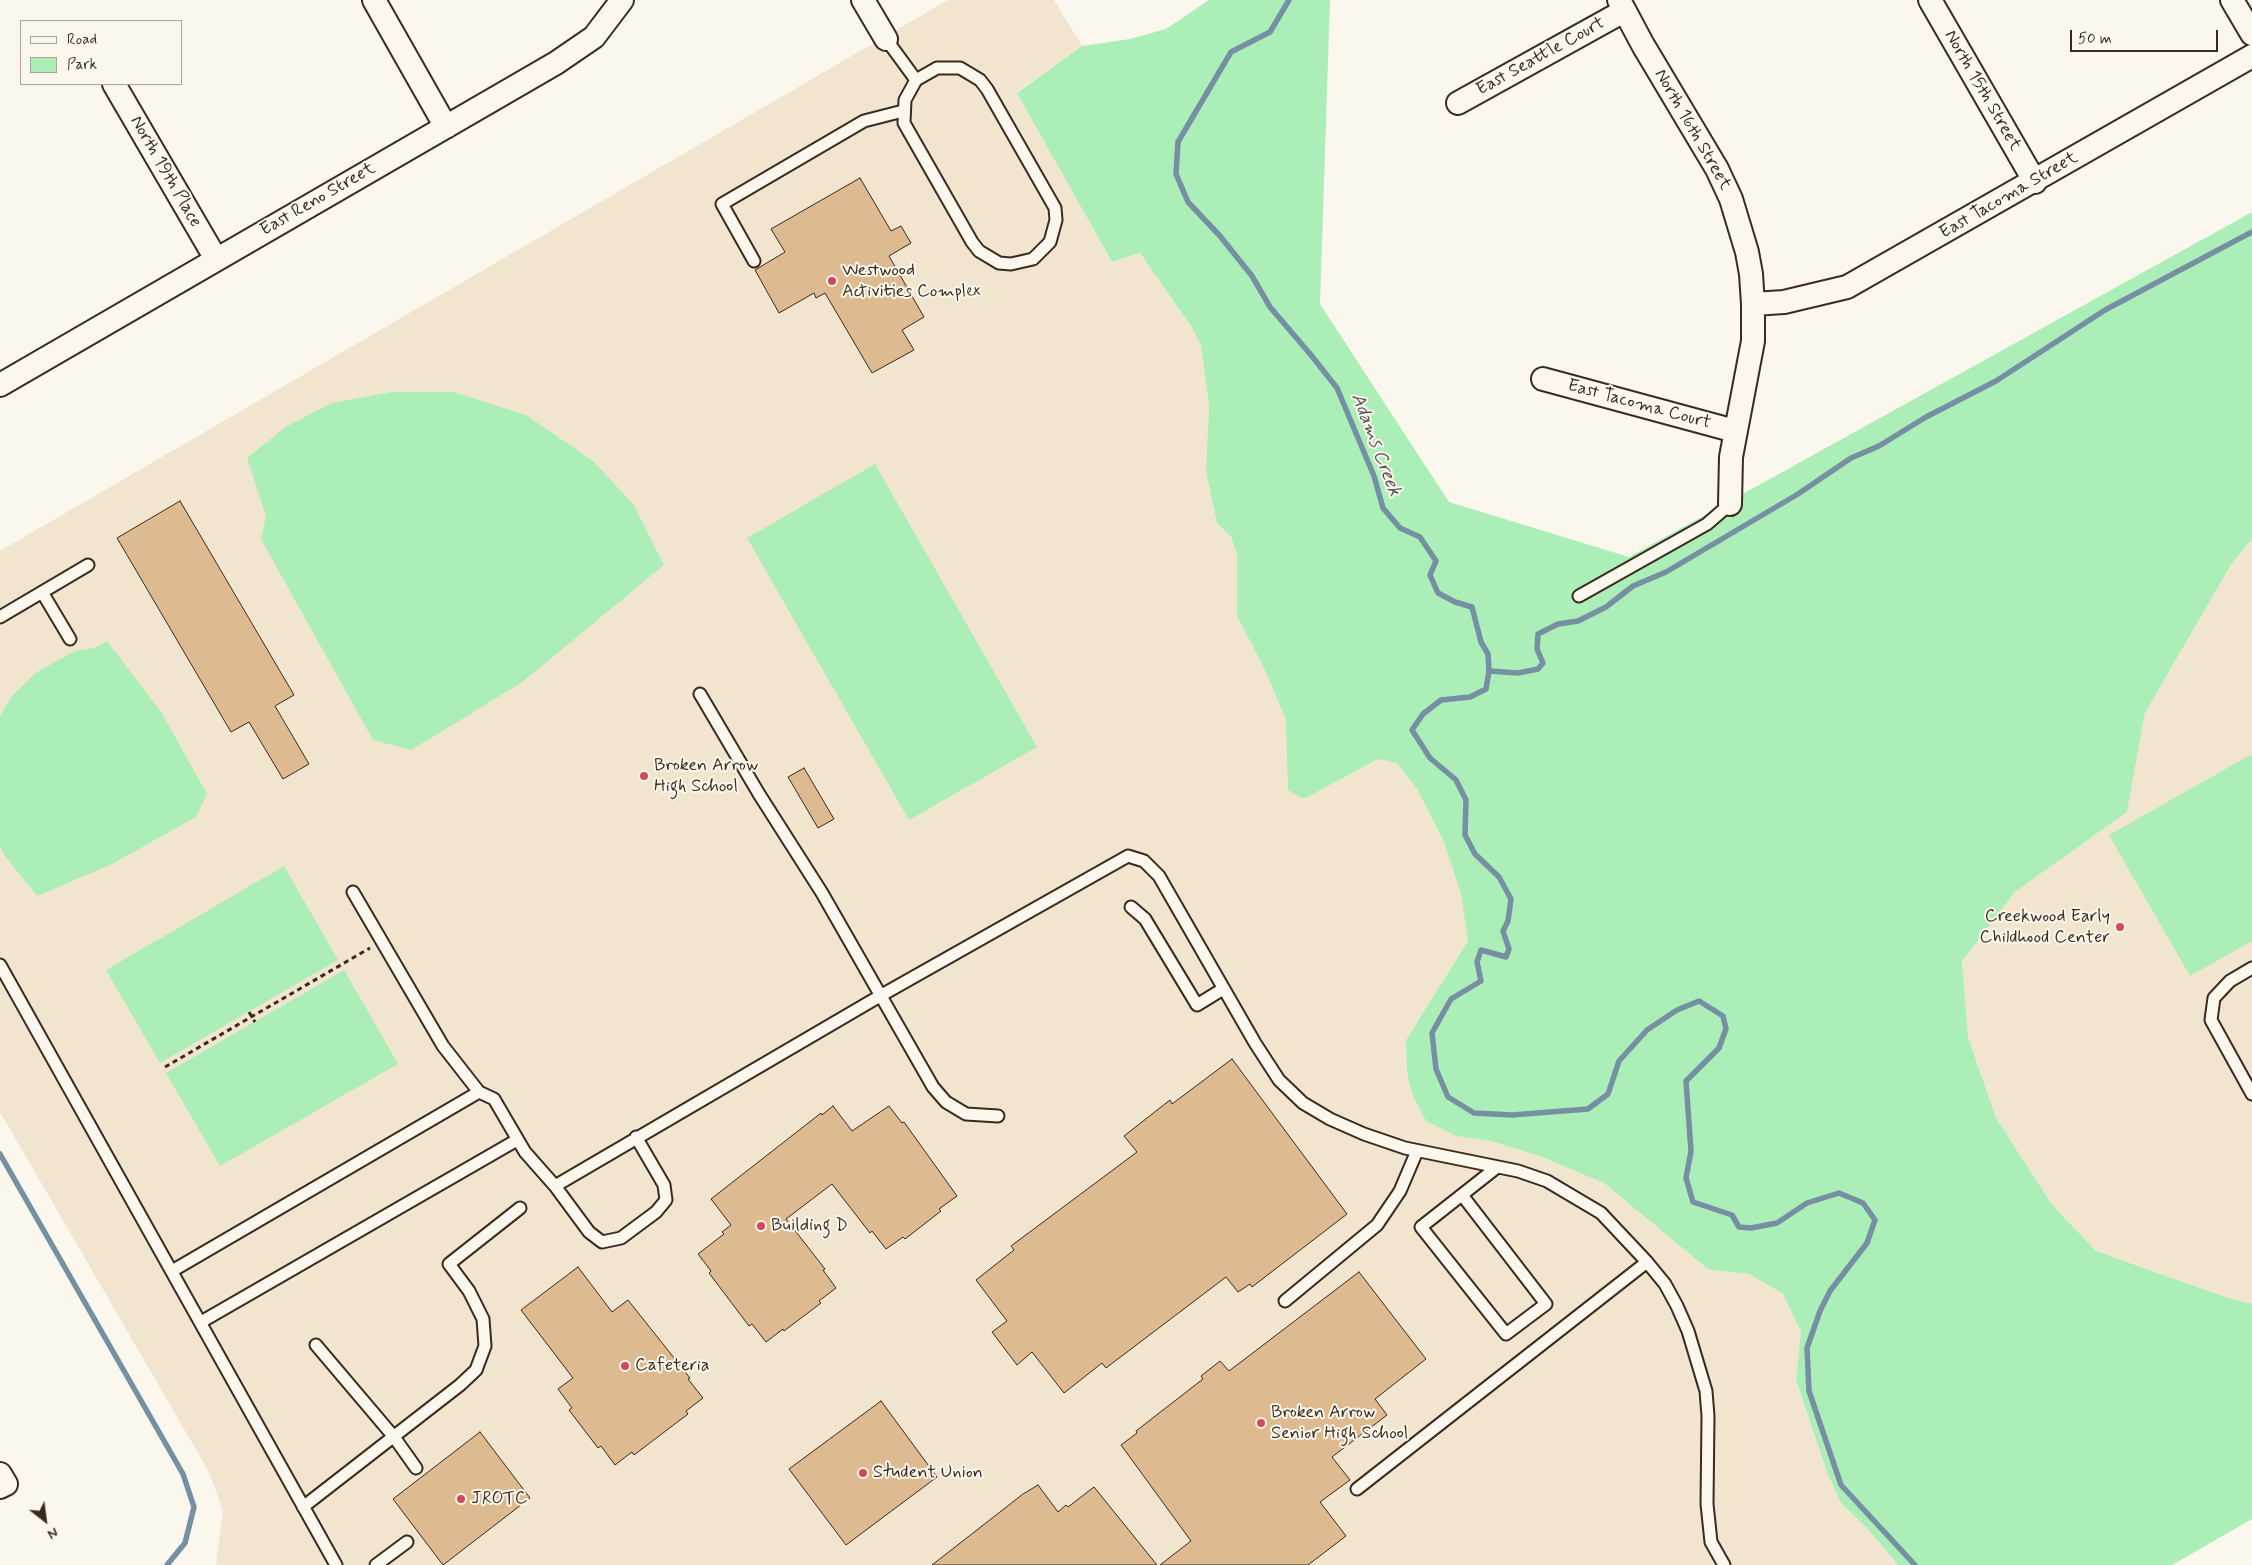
<!DOCTYPE html>
<html>
<head>
<meta charset="utf-8">
<style>
	body { margin:0 }
	#map { position:relative; width:2252px; height:1565px; overflow:hidden; background:#fbf7ec; font-family:Mynerve,sans-serif }
	canvas { display:block }
	.legend { position:absolute; left:20px; top:20px; width:162px; height:65px; box-sizing:border-box; background:#fbf7ec; border:1px solid #aea59a; margin:0; padding:6px 9px; list-style:none; font-size:15px; color:#3b2a1e }
	.legend li { display:flex; align-items:center; gap:10px; height:25px }
	.legend b { width:25px; border:1px solid #aea59a }
	.north { position:absolute; left:20px; top:1495px; width:50px; height:50px; -webkit-text-stroke:4px #fbf7ec; paint-order:stroke; rotate:150deg; font-size:14px; font-weight:700; line-height:20px; text-align:center; color:#3b2a1e }
	.north::after { content:''; display:block; margin:auto; width:18px; height:22px; background:#3b2a1e; clip-path:polygon(50% 0,100% 100%,50% 72%,0 100%) }
	.scale { position:absolute; left:2070px; top:30px; width:148px; height:22px; box-sizing:border-box; border:2px solid #3b2a1e; border-top:0; padding-left:6px; font-size:15px; line-height:18px; white-space:nowrap; color:#3b2a1e; -webkit-text-stroke:4px #fbf7ec; paint-order:stroke }
</style>
</head>
<body>
<div id="map">
<canvas width="2252" height="1565"></canvas>
<ul class="legend">
<li><b style="height:6px;background:#fbf7ec"></b>Road</li>
<li><b style="height:14px;background:#aceeb7"></b>Park</li>
</ul>
<div class="north">N</div>
<div class="scale">50 m</div>
</div>
<script>
const context = document.querySelector('canvas').getContext('2d');
context.lineJoin = 'round';
function fillPath(path, color) {
  context.fillStyle = color;
  context.fill(path, 'evenodd');
}
function shape(rows) {
  const path = new Path2D();
  for (const r of rows) {
    path.moveTo(r[0], r[1]);
    for (let i = 2; i < r.length; i += 2) path.lineTo(r[i], r[i + 1]);
  }
  return path;
}
function strokePath(path, color, width, dash) {
  context.strokeStyle = color;
  context.lineWidth = width;
  context.lineCap = dash ? 'butt' : 'round';
  context.setLineDash(dash || []);
  context.stroke(path);
}
function label(font, color, halo, rows, align = 'center') {
  context.font = font + ' Mynerve,sans-serif';
  context.lineWidth = 4;
  context.setLineDash([]);
  context.textBaseline = 'middle';
  context.strokeStyle = halo;
  context.fillStyle = color;
  for (const [text, x, y, turn = 0] of rows) {
    context.save();
    context.translate(x, y);
    context.rotate((+turn || 0) * Math.PI / 180);
    context.textAlign = isNaN(turn) ? turn : align;
    if (halo) context.strokeText(text, 0, 0);
    context.fillText(text, 0, 0);
    context.restore();
  }
}
fillPath(shape([
	[948,0,1054,0,1082,46,1017,92,1112,262,1140,253,1191,326,1201,345,1209,406,1206,472,1217,523,1231,537,1237,554,1237,616,1264,668,1286,720,1304,799,1378,759,1397,763,1417,789,1444,842,1461,894,1468,941,1406,1040,1407,1072,1412,1094,1426,1121,1456,1136,1491,1141,1539,1156,1604,1183,1709,1270,1749,1274,1783,1294,1801,1332,1796,1380,1828,1475,1841,1503,1868,1529,1898,1565,216,1565,223,1511,209,1472,0,1112,0,551],
	[2252,539,2252,1304,2228,1298,2096,1251,2053,1206,1996,1118,1968,1037,1962,961,2015,892,2127,812,2145,713,2232,563]
]), '#f2e5d0');
fillPath(shape([
	[1209,0,1330,0,1320,304,1449,502,1629,557,2252,212,2252,539,2232,563,2145,713,2127,812,2015,892,1962,961,1968,1037,1996,1118,2053,1206,2096,1251,2228,1298,2252,1304,2252,1519,2172,1565,1898,1565,1868,1529,1841,1503,1828,1475,1796,1380,1801,1332,1783,1294,1749,1274,1709,1270,1604,1183,1539,1156,1491,1141,1456,1136,1426,1121,1412,1094,1407,1072,1406,1040,1468,941,1461,894,1444,842,1417,789,1397,763,1378,759,1304,799,1288,790,1286,720,1264,668,1237,616,1237,554,1231,537,1217,523,1206,472,1209,406,1201,345,1191,326,1140,253,1112,262,1017,93,1082,46,1130,39,1166,29],
	[392,392,453,392,526,415,593,461,634,505,664,565,521,683,411,750,373,740,261,539,266,516,247,458,284,428,331,403],
	[875,464,1037,747,909,820,747,538],
	[107,641,161,712,207,794,196,817,112,864,37,896,5,856,0,846,0,716,12,696,37,672,75,651,95,648],
	[2252,754,2252,941,2190,976,2109,835],
	[284,866,338,960,160,1063,106,970],
	[344,970,398,1064,220,1166,166,1073]
]), '#aceeb7');
strokePath(shape([
	[1289,0,1270,32,1231,52,1178,142,1176,174,1188,202,1220,236,1252,276,1270,307,1311,355,1337,388,1374,476,1383,508,1400,528,1420,537,1436,561,1430,575,1438,593,1455,602,1472,607,1481,642,1488,654,1489,671,1486,689,1470,697,1441,700,1423,714,1412,730,1430,758,1456,780,1466,800,1465,835,1475,854,1499,877,1511,899,1508,921,1503,931,1509,949,1506,957,1481,950,1477,962,1481,981,1451,999,1432,1033,1436,1069,1448,1097,1474,1113,1512,1115,1588,1109,1608,1094,1619,1061,1647,1030,1677,1010,1699,1001,1723,1016,1726,1029,1719,1048,1686,1081,1691,1151,1686,1178,1693,1202,1732,1215,1739,1227,1751,1228,1777,1223,1807,1203,1839,1193,1863,1203,1875,1220,1867,1243,1830,1291,1820,1311,1807,1348,1809,1391,1841,1485,1915,1565],
	[1489,671,1518,673,1538,669,1543,663,1537,649,1538,634,1558,624,1578,621,1606,607,1633,586,1666,572,1798,494,1851,458,1879,446,1926,417,1996,381,2105,310,2252,232],
	[0,1154,183,1474,194,1507,185,1543,167,1565]
]), '#7490a2', 5.5);
const building = shape([
	[860,178,891,231,901,226,911,243,889,256,924,317,902,330,914,350,872,373,825,293,816,298,814,293,779,313,755,270,785,252,771,229,860,178],
	[180,501,294,695,275,706,309,764,283,779,249,722,231,732,117,538,180,501],
	[804,768,834,819,818,828,788,777,804,768],
	[1232,1059,1347,1214,1252,1287,1250,1284,1238,1292,1226,1277,1106,1368,1102,1363,1064,1393,1032,1352,1017,1365,992,1332,1007,1321,976,1280,1014,1250,1011,1246,1137,1152,1124,1136,1170,1100,1172,1104,1232,1059],
	[833,1106,852,1131,889,1106,902,1123,904,1122,957,1196,939,1209,941,1211,905,1239,903,1237,886,1249,872,1231,870,1233,832,1184,786,1219,825,1269,823,1270,836,1288,819,1301,821,1303,784,1331,783,1329,766,1342,752,1324,749,1326,709,1273,711,1271,698,1254,724,1234,722,1232,731,1225,711,1199,821,1113,822,1115,833,1106],
	[578,1267,612,1312,628,1300,690,1378,688,1379,703,1398,686,1411,688,1414,634,1455,632,1452,615,1465,601,1446,598,1448,569,1410,572,1408,558,1389,573,1378,521,1310,578,1267],
	[1359,1272,1426,1359,1375,1399,1387,1415,1332,1457,1350,1480,1320,1502,1346,1536,1308,1565,1160,1565,1191,1541,1121,1445,1137,1433,1136,1431,1203,1379,1201,1376,1220,1361,1229,1371,1359,1272],
	[881,1401,937,1477,846,1545,789,1469,881,1401],
	[480,1432,530,1498,443,1565,393,1499,480,1432],
	[1038,1485,1058,1512,1066,1505,1068,1507,1094,1487,1157,1565,932,1565,1023,1494,1038,1485]
]);
fillPath(building, '#ddba8f');
strokePath(building, '#3b2a1e', 1);
const service = shape([
	[886,39,916,80,937,68,960,68,980,80,987,89,1055,208,1056,220,1050,242,1033,259,1011,264,999,263,979,251,972,242,904,123,905,100,916,80],
	[754,261,722,204,864,121,903,111],
	[42,592,70,639],
	[1579,596,1707,524,1730,504],
	[0,617,88,565],
	[700,694,759,794,822,893,933,1087,946,1102,966,1114,998,1116],
	[353,892,443,1046,479,1092,494,1099,525,1152,555,1186,589,1232,602,1242,621,1238,656,1212,666,1200,664,1185,636,1137],
	[1131,907,1145,919,1197,1005,1223,989],
	[0,965,336,1565],
	[2252,968,2230,981,2214,998,2211,1020,2252,1094],
	[555,1186,880,996,1128,856,1144,861,1159,876,1255,1043,1279,1080,1303,1103,1330,1119,1364,1134,1405,1148,1518,1171,1547,1181,1601,1213,1647,1262,1665,1284,1677,1306,1688,1331,1706,1391,1708,1416,1707,1504,1711,1542,1724,1565],
	[1462,1195,1546,1304,1506,1334,1421,1227,1496,1168],
	[172,1271,479,1092],
	[1285,1301,1377,1225,1400,1191,1417,1151],
	[201,1322,517,1140],
	[316,1345,394,1437,416,1468],
	[1357,1489,1647,1262],
	[303,1507,460,1385,476,1370,485,1346,483,1319,469,1291,449,1264,520,1208],
	[376,1565,407,1542]
]);
const minor = shape([
	[374,0,446,127],
	[863,0,886,39],
	[1619,0,1643,45,1717,169,1731,199,1747,252,1751,274,1753,304,1753,341,1731,457,1730,504],
	[1930,0,2035,182],
	[2232,0,2252,34],
	[114,84,216,259],
	[1458,103,1624,11],
	[1753,304,1784,302,1847,287,2252,56],
	[1543,379,1735,431],
	[0,385,556,63,594,37,622,0],
	[0,1474,6,1484,0,1487]
]);
strokePath(service, '#3b2a1e', 15);
strokePath(minor, '#3b2a1e', 26);
strokePath(shape([
	[249,1012,255,1022],
	[165,1067,370,948]
]), '#3b2a1e', 3, [5, 4]);
strokePath(service, '#fbf7ec', 11);
strokePath(minor, '#fbf7ec', 22);
for (const [x, y, r, color] of [
	[832,281,5,"#d1495b"],
	[644,776,5,"#d1495b"],
	[2120,927,5,"#d1495b"],
	[761,1226,5,"#d1495b"],
	[625,1366,5,"#d1495b"],
	[1261,1423,5,"#d1495b"],
	[863,1473,5,"#d1495b"],
	[461,1499,5,"#d1495b"]
]) {
  const dot = new Path2D();
  dot.arc(x, y, r, 0, 2 * Math.PI);
  context.fillStyle = color;
  context.fill(dot);
  strokePath(dot, '#fbf7ec', 2);
}
label('18px', '#3b2a1e', '#fbf7ec', [
	["East Seattle Court",1541,57,-29],
	["North 15th Street",1982,91,60],
	["North 16th Street",1692,130,60],
	["North 19th Place",165,172,60],
	["East Tacoma Street",2009,196,-30],
	["East Reno Street",318,200,-30],
	["East Tacoma Court",1639,405,15]
]);
label('18px', '#3b2a1e', '#fbf7ec', [
	["Westwood",842,271],
	["Activities Complex",842,292],
	["Broken Arrow",654,766],
	["High School",654,787],
	["Creekwood Early",2110,917,"right"],
	["Childhood Center",2110,938,"right"],
	["Building D",771,1226],
	["Cafeteria",635,1366],
	["Broken Arrow",1271,1413],
	["Senior High School",1271,1434],
	["Student Union",873,1473],
	["JROTC",471,1499]
], 'left');
label('italic 19px', '#535455', '#fbf7ec', [
	["Adams Creek",1375,445,69]
]);
</script>
</body>
</html>
